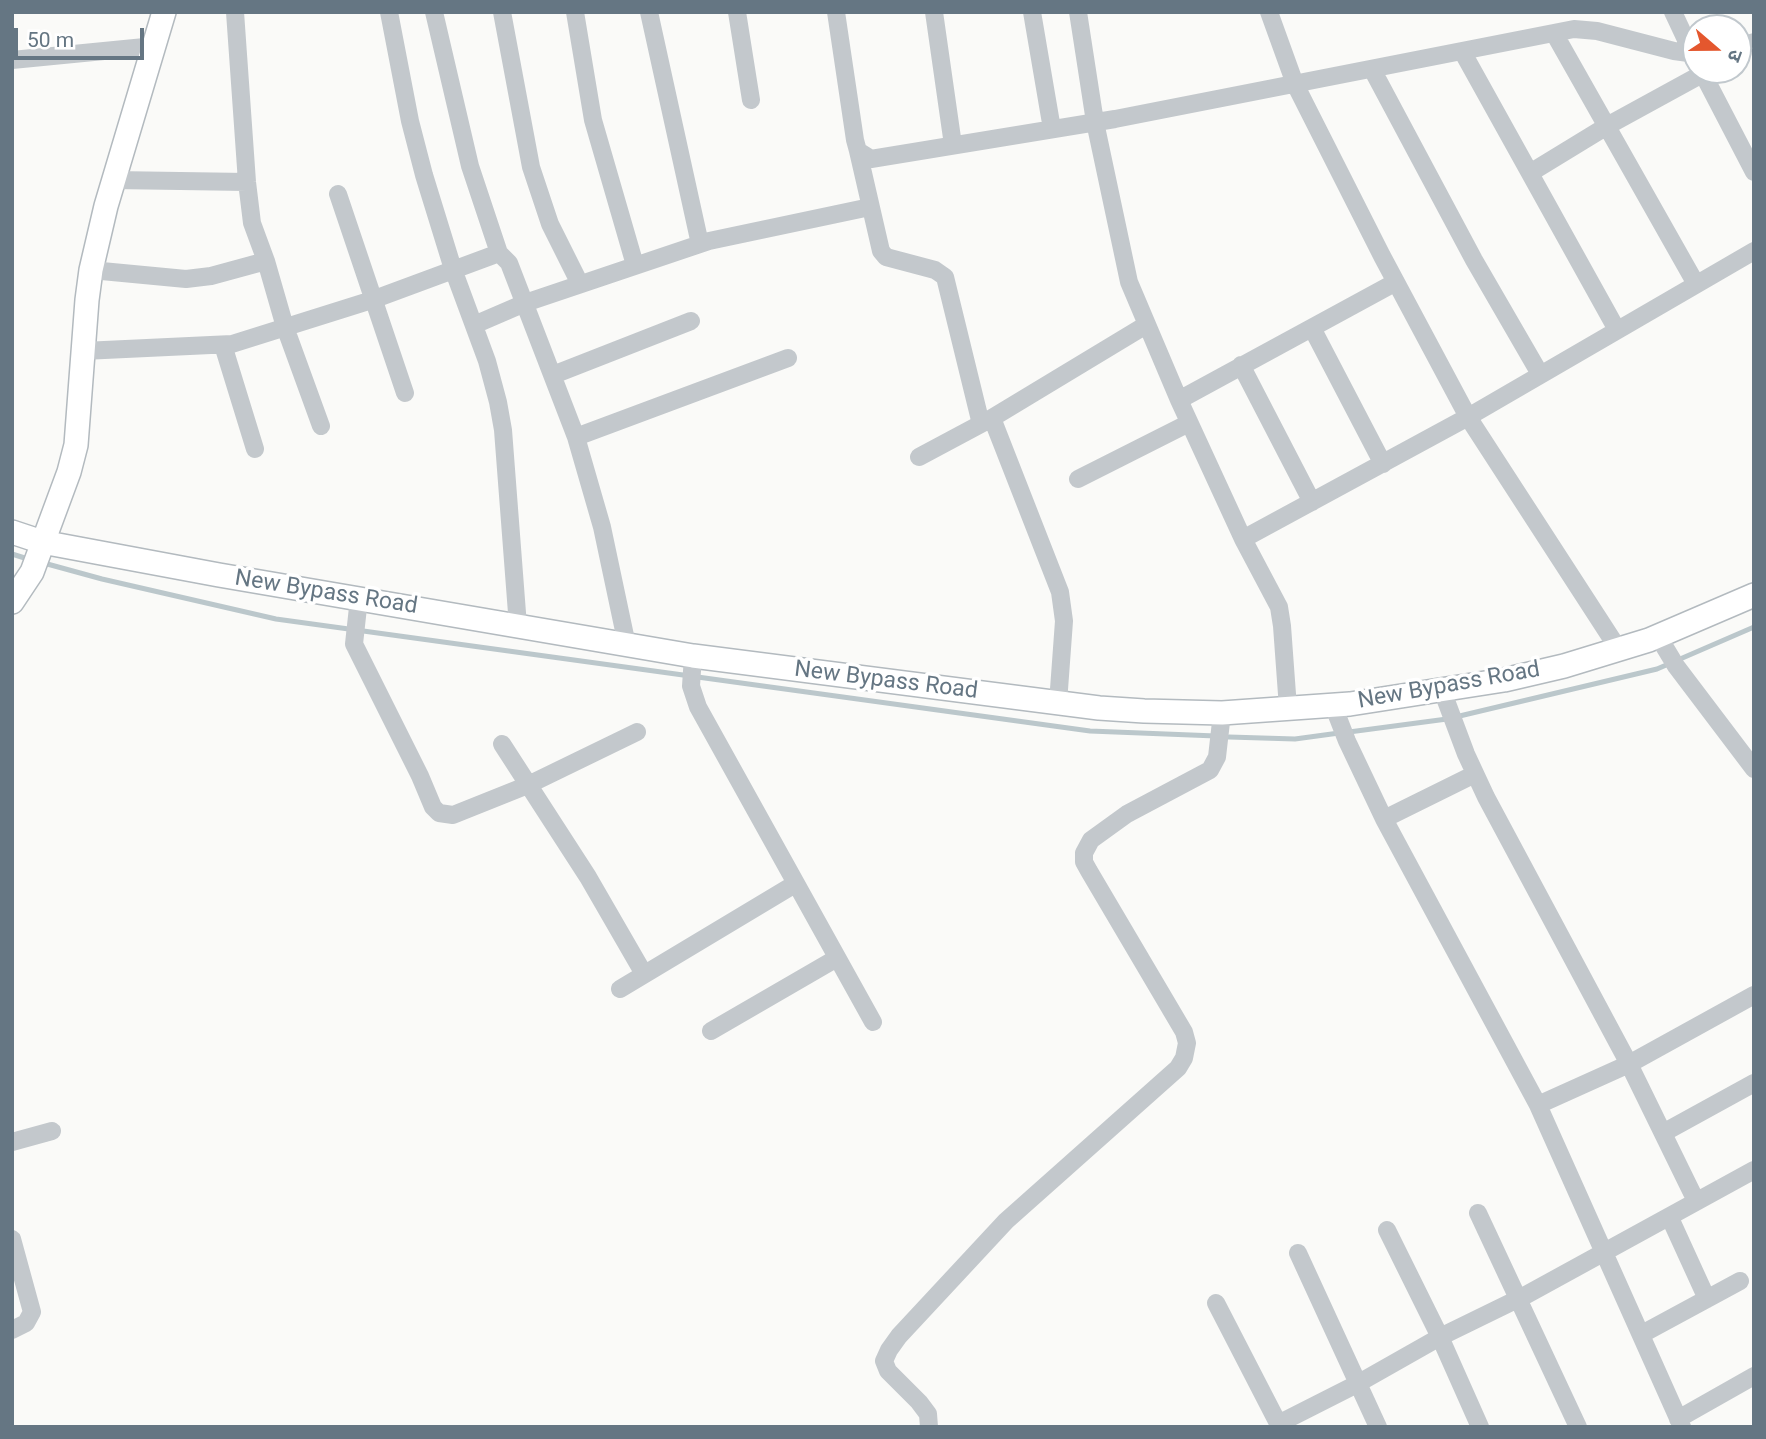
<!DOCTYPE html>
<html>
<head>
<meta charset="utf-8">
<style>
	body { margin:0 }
	#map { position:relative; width:1766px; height:1439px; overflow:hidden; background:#fafaf8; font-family:Roboto,"Noto Sans Devanagari",sans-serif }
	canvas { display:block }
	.frame { position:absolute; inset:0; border:14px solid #657683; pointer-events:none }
	.north { position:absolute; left:1682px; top:14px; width:70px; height:70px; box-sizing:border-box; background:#fff; border:2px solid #c1c8cd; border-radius:50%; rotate:110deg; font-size:19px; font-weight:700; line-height:28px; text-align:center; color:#657683 }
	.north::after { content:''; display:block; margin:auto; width:24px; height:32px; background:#e4572e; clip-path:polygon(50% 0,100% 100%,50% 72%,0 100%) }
	.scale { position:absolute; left:14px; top:28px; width:130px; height:32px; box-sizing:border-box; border:4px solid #657683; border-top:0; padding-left:9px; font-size:21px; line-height:24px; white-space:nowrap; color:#657683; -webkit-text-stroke:5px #fff; paint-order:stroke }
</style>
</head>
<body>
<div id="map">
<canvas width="1766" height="1439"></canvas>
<div class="frame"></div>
<div class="north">उ</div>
<div class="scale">50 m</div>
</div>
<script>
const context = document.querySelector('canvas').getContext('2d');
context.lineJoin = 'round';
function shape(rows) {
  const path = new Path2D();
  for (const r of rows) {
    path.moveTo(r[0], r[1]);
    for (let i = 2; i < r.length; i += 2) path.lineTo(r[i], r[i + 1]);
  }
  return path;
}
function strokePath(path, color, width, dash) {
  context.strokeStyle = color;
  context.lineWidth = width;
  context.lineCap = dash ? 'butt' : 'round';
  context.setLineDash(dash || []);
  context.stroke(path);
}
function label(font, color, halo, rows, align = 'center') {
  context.font = font + ' Roboto,sans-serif';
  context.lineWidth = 7;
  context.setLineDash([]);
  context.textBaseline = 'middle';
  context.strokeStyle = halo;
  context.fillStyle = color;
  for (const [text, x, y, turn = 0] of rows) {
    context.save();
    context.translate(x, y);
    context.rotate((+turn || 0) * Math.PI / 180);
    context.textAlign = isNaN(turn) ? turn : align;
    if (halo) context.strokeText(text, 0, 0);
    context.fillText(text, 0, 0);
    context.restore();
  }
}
strokePath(shape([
	[12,554,31,560],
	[40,562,102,579,276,619,1090,731,1216,736],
	[1349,732,1447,719,1657,669,1754,627],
	[1229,737,1295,739,1339,733]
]), '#bbc7cb', 5);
const secondary = shape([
	[12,532,42,542,219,575,693,656,1099,708,1144,711,1222,713,1350,704,1504,680,1564,666,1649,640,1754,595],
	[12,602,32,572,69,472,76,445,87,300,91,270,106,206,164,12]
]);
strokePath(secondary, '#b3babf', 26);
strokePath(shape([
	[235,12,247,182,252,223,266,261,285,327,321,426],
	[389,12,410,121,424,175,453,269,487,361,498,402,503,430,518,626],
	[434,12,470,166,499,253],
	[502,12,531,167,550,224,580,284],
	[575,12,593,120,635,265],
	[649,12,700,244],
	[737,12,751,100],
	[836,12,855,140,858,151,871,159,1115,119,1574,29,1597,31,1674,51,1696,54],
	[934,12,953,145],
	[1032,12,1052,129],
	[1078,12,1095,122,1129,282,1179,400,1243,539,1279,607,1282,626,1288,708],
	[1269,12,1295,84,1382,256,1468,417,1619,650],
	[1673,12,1696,61],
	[1554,33,1696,284],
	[1738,47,1754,42],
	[1462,51,1617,330],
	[12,60,155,46],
	[1372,69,1474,260,1540,374],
	[1701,70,1754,172],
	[858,151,881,251,886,257,935,270,945,277,981,424],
	[1530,173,1607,126,1702,74],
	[113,180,247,182],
	[338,194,405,393],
	[91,270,186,279,211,276,266,261],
	[474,325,525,303,709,241,870,207],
	[1312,328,1383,464],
	[223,345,255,449],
	[83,351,232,344,372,300,499,253,509,263,576,437,602,527,627,645],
	[1241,365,1312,502],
	[553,375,691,321],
	[1179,400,1396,282],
	[992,418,1060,592,1064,621,1058,703],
	[576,437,788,358],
	[919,457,992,418,1146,325],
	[1078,479,1189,423],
	[1243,539,1468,417,1754,251],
	[359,598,354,644,420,776,433,807,439,813,453,815,528,785,637,732],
	[1658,636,1676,666,1754,769],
	[693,656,691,686,698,707,873,1022],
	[1442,690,1466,754,1486,797,1629,1064,1696,1201],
	[1333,705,1347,741,1384,819,1538,1105,1682,1427],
	[502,744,588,877,644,974],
	[1384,819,1475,774],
	[620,989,795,884],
	[711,1031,837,958],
	[1538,1105,1629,1064,1754,995],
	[1663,1133,1754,1083],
	[12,1142,52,1131],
	[1478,1213,1578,1427],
	[1670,1218,1707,1299],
	[1387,1230,1440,1337,1480,1427],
	[12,1239,32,1312,26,1323,12,1330],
	[1298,1253,1378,1427],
	[1216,1303,1280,1427],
	[1642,1334,1740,1281],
	[1678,1419,1754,1376],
	[1278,1424,1357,1384,1440,1337,1526,1295,1754,1170],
	[929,1427,928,1414,919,1402,888,1371,884,1361,889,1350,899,1336,1006,1221,1178,1068,1184,1058,1187,1043,1184,1032,1089,871,1084,862,1084,853,1091,840,1127,814,1210,770,1217,757,1222,713]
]), '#c3c8cc', 18);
strokePath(secondary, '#fff', 23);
label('23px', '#657683', '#fff', [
	["New Bypass Road",326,593,9],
	["New Bypass Road",886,681,7],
	["New Bypass Road",1449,686,-10]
]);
</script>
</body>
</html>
